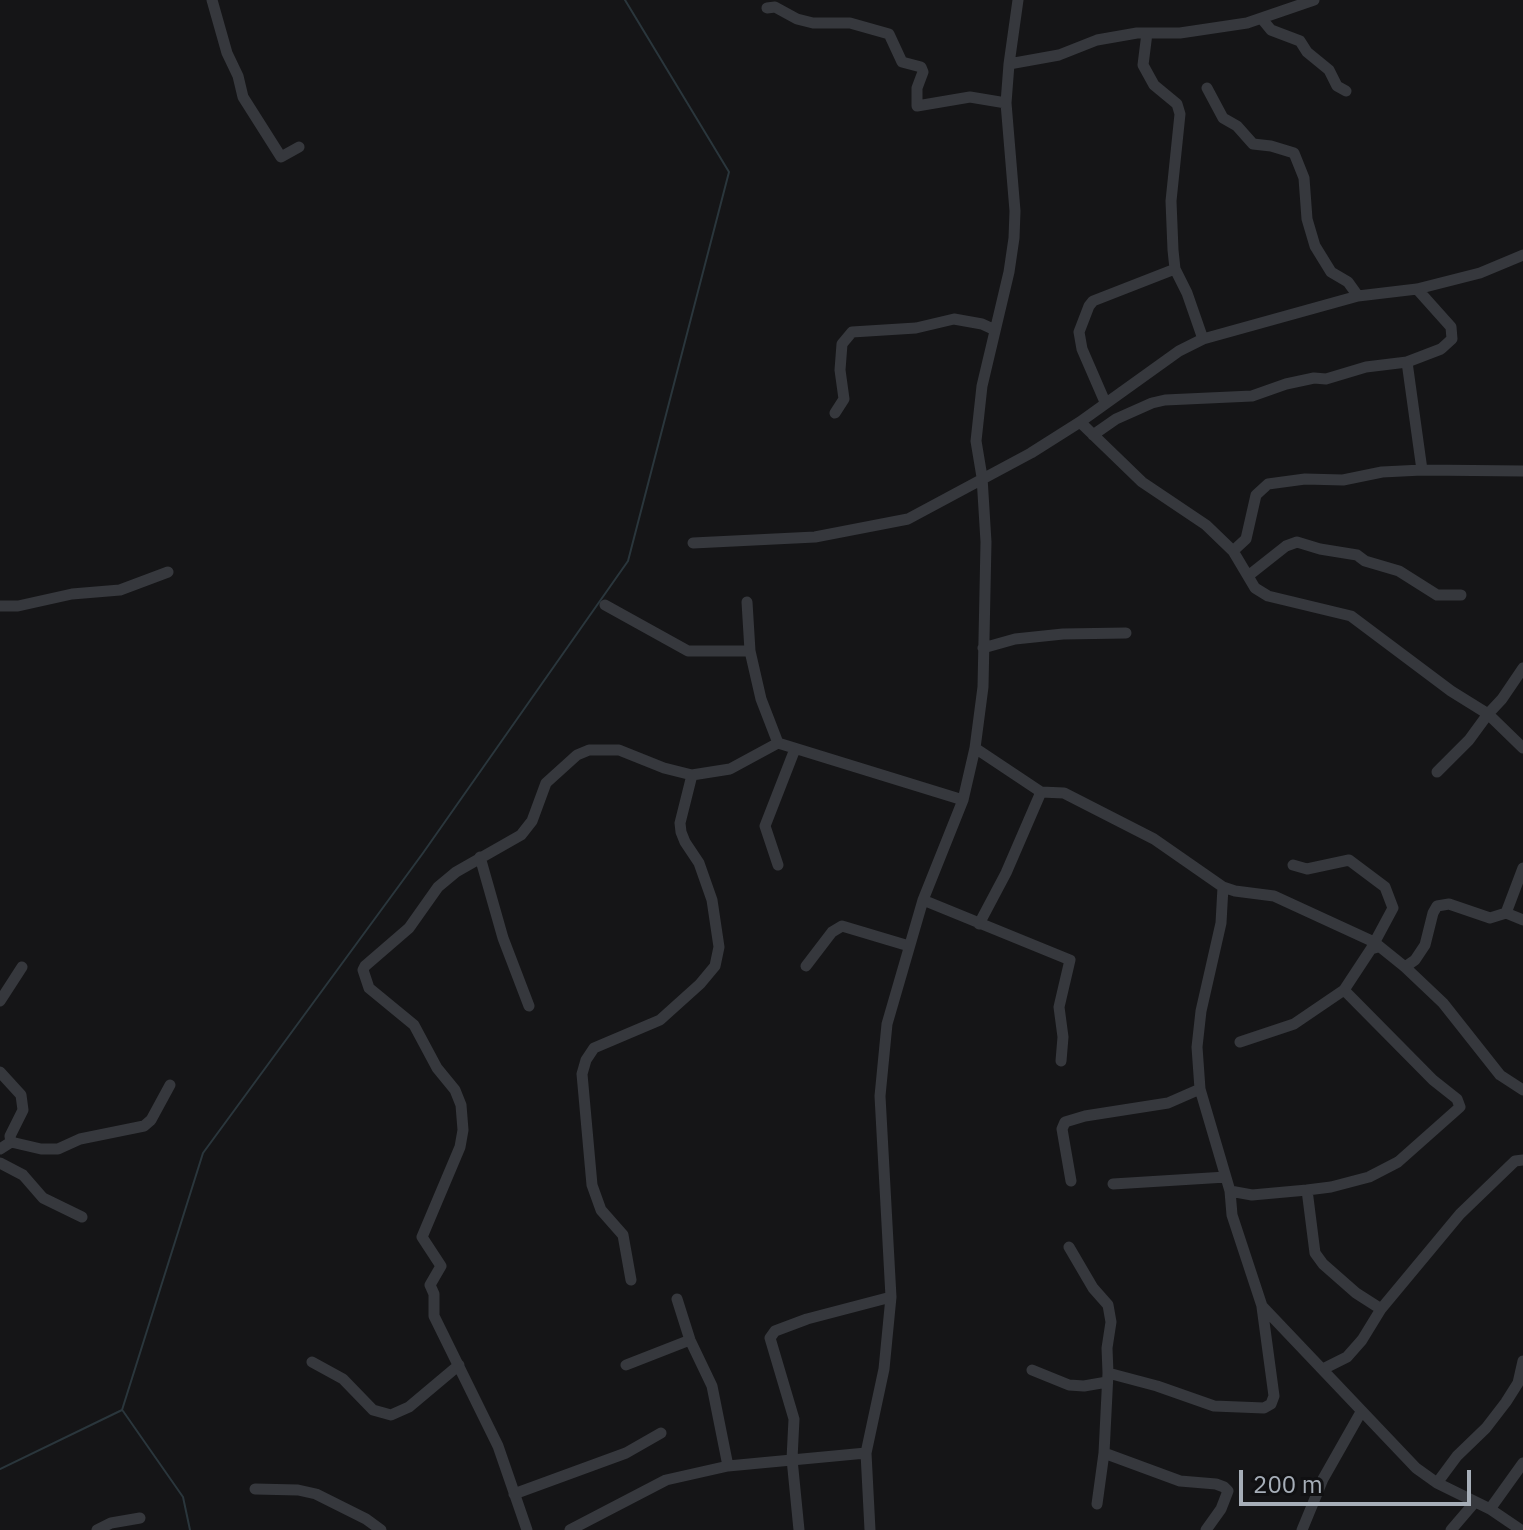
<!DOCTYPE html>
<html>
<head>
<meta charset="utf-8">
<style>
	body { margin:0 }
	#map { position:relative; width:1523px; height:1530px; overflow:hidden; background:#151517; font-family:"IBM Plex Sans",sans-serif }
	canvas { display:block }
	.scale { position:absolute; left:1239px; top:1470px; width:232px; height:36px; box-sizing:border-box; border:4px solid #a6aeb8; border-top:0; padding-left:10px; font-size:24px; line-height:28px; white-space:nowrap; color:#a6aeb8; -webkit-text-stroke:6px #101012; paint-order:stroke }
</style>
</head>
<body>
<div id="map">
<canvas width="1523" height="1530"></canvas>
<div class="scale">200 m</div>
</div>
<script>
const context = document.querySelector('canvas').getContext('2d');
context.lineJoin = 'round';
function shape(rows) {
  const path = new Path2D();
  for (const r of rows) {
    path.moveTo(r[0], r[1]);
    for (let i = 2; i < r.length; i += 2) path.lineTo(r[i], r[i + 1]);
  }
  return path;
}
function strokePath(path, color, width, dash) {
  context.strokeStyle = color;
  context.lineWidth = width;
  context.lineCap = dash ? 'butt' : 'round';
  context.setLineDash(dash || []);
  context.stroke(path);
}
strokePath(shape([
	[123,1411,183,1497,190,1530],
	[0,1469,122,1410,203,1153,423,853,628,561,729,172,625,0]
]), '#2a363c', 2);
strokePath(shape([
	[212,0,227,53,238,76,243,97,281,157,299,147],
	[767,8,775,7,797,19,813,23,850,23,889,34,902,62,921,67,923,72,917,88,917,106,970,97,1006,103],
	[1262,19,1271,30,1300,41,1307,52,1329,70,1337,86,1346,91],
	[1147,33,1143,65,1154,85,1177,104,1180,114,1171,201,1173,250,1175,269,1187,293,1203,339],
	[1009,64,1059,55,1097,40,1137,33,1180,33,1247,23,1314,0],
	[1207,88,1223,118,1237,126,1253,144,1271,146,1294,153,1304,178,1307,219,1315,246,1331,272,1348,282,1358,296],
	[1407,362,1422,470],
	[1105,402,1082,349,1079,332,1089,306,1093,301,1175,269],
	[835,413,844,399,840,370,842,344,852,332,916,328,954,319,982,324,995,330],
	[1080,422,1142,482,1206,525,1233,551,1255,588,1268,596,1351,616,1451,691,1488,714,1502,699,1523,668],
	[1093,435,1116,419,1152,403,1165,400,1252,396,1286,384,1314,378,1326,379,1366,367,1407,362,1441,349,1452,339,1451,327,1417,289],
	[693,543,815,537,908,519,1031,453,1080,422,1179,351,1203,339,1358,296,1417,289,1480,273,1523,255],
	[1233,551,1246,539,1256,495,1268,484,1305,479,1343,480,1382,472,1422,470,1523,471],
	[1248,576,1286,546,1297,542,1320,549,1357,555,1365,561,1399,571,1437,595,1461,595],
	[747,602,750,651,761,699,778,743,963,800],
	[605,605,688,651,750,651],
	[0,606,18,606,72,594,120,590,168,572],
	[983,648,1015,639,1063,634,1126,633],
	[975,748,1041,792,1064,793,1154,839,1223,887,1235,891,1274,896,1374,942,1405,967,1443,1003,1500,1075,1523,1090],
	[1437,772,1469,740,1488,714,1523,748],
	[480,857,503,938,529,1006],
	[778,865,765,826,795,749],
	[1293,865,1307,869,1349,860,1385,887,1393,908,1371,949],
	[1223,887,1221,923,1201,1011,1197,1047,1200,1089,1230,1191,1232,1215,1262,1306,1416,1468,1437,1483,1490,1509,1521,1530],
	[923,900,1070,960,1059,1007,1063,1037,1061,1061],
	[1506,913,1523,920],
	[979,924,1006,873,1041,792],
	[806,966,832,932,842,926,909,946],
	[1405,967,1415,960,1425,945,1433,913,1437,906,1449,904,1490,918,1506,913,1523,868],
	[0,1001,22,967],
	[1240,1042,1294,1024,1344,990,1371,949,1378,947],
	[0,1072,21,1095,23,1110,10,1136,11,1142],
	[0,1149,11,1142,41,1149,58,1149,80,1139,144,1126,151,1120,170,1085],
	[0,1163,23,1175,43,1198,82,1217],
	[1071,1181,1062,1129,1065,1122,1085,1116,1168,1103,1200,1089],
	[1113,1184,1226,1177],
	[1307,1190,1315,1253,1323,1264,1356,1293,1381,1309],
	[1230,1191,1252,1195,1307,1190,1331,1187,1369,1177,1398,1162,1460,1107,1457,1099,1433,1080,1344,990],
	[1069,1247,1093,1288,1108,1305,1111,1322,1107,1348,1108,1373],
	[631,1280,623,1235,601,1210,592,1185,582,1074,586,1060,594,1048,660,1020,700,984,715,966,719,947,712,900,699,863,685,842,681,832,680,823,692,775],
	[677,1299,690,1340,712,1386,728,1466],
	[312,1362,343,1379,373,1410,391,1415,409,1407,459,1365],
	[626,1365,690,1340],
	[1323,1369,1347,1357,1362,1340,1381,1309,1460,1214,1515,1161,1523,1160],
	[1032,1370,1069,1385,1084,1386,1107,1382],
	[1104,1453,1180,1481,1216,1484,1224,1487,1228,1491,1221,1509,1206,1530],
	[1437,1483,1457,1456,1486,1428,1506,1402,1518,1383,1523,1361],
	[255,1489,298,1490,316,1494,366,1519,381,1530],
	[514,1494,626,1453,661,1433],
	[1097,1504,1104,1453,1108,1373,1157,1386,1214,1406,1264,1408,1271,1404,1274,1396,1262,1307],
	[1490,1509,1523,1463],
	[97,1530,111,1523,140,1518],
	[527,1530,498,1446,434,1316,434,1294,430,1285,441,1266,422,1237,460,1147,463,1130,461,1105,455,1090,437,1068,414,1025,369,988,363,970,365,966,409,928,438,887,456,872,521,835,532,821,546,783,577,755,589,750,619,750,664,768,692,775,730,769,778,743],
	[570,1530,666,1480,728,1466,866,1453],
	[799,1530,792,1459,794,1419,770,1338,775,1331,807,1319,891,1297],
	[870,1530,866,1453,884,1369,891,1297,880,1096,887,1024,923,900,963,800,975,748,983,687,986,542,982,477,976,441,982,386,1009,272,1014,238,1015,211,1006,103,1009,64,1018,0],
	[1302,1530,1323,1479,1361,1412],
	[1451,1530,1475,1502]
]), '#36383d', 11);
</script>
</body>
</html>
